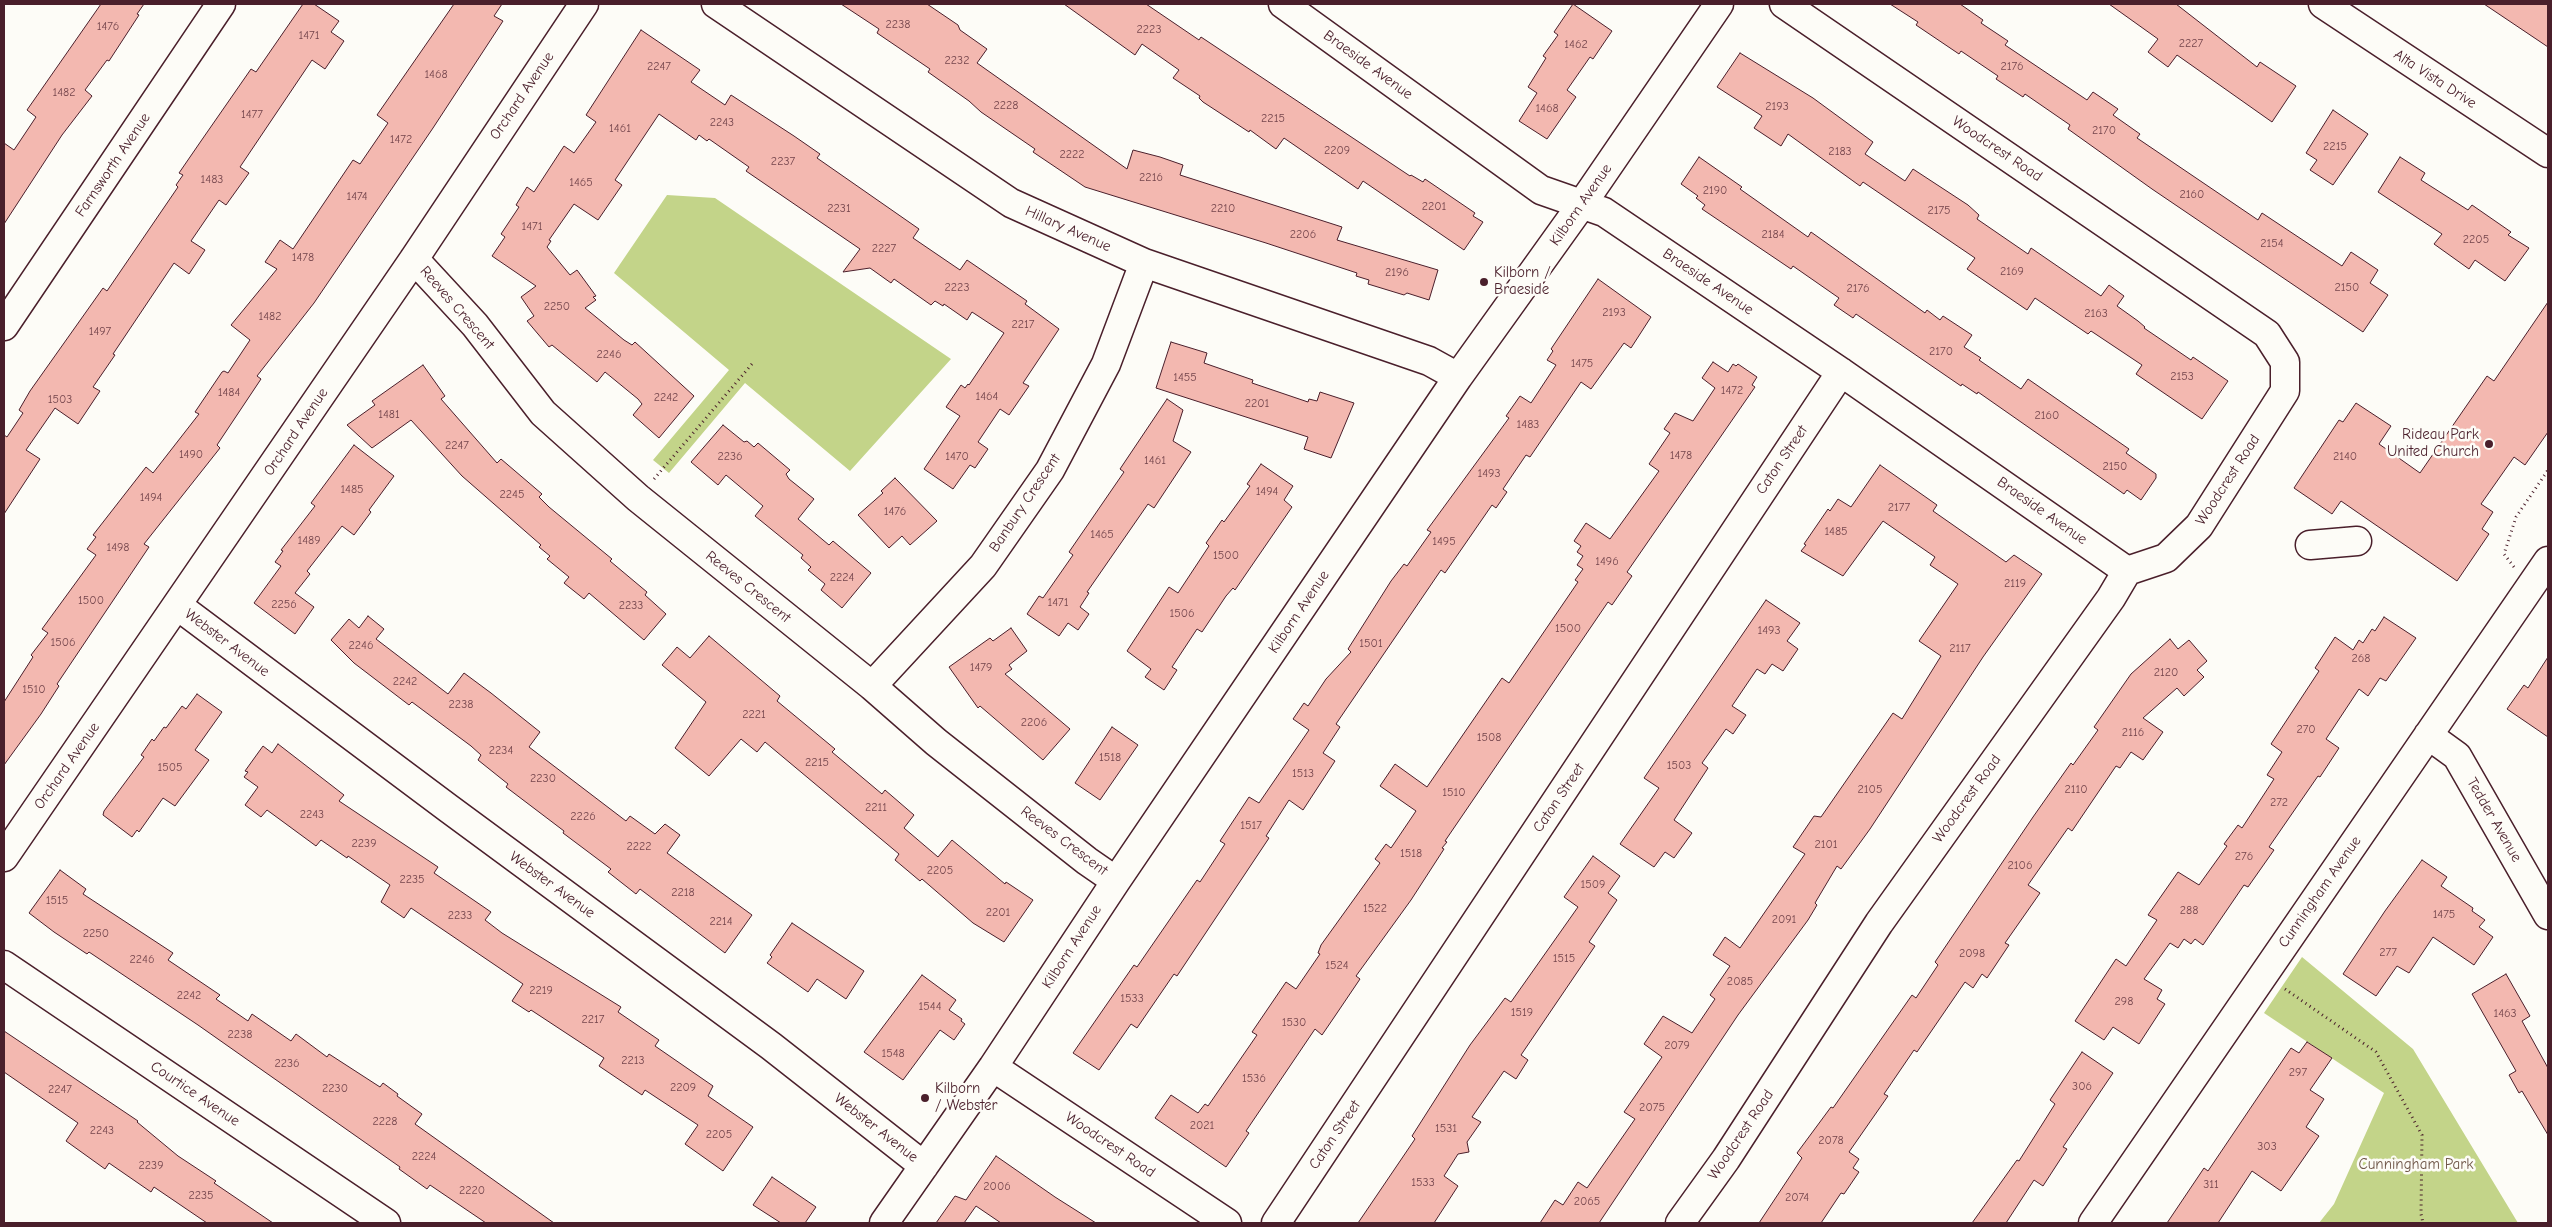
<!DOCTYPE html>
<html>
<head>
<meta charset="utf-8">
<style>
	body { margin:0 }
	#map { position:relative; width:2552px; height:1227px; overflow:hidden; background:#fdfcf7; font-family:"Comic Neue",sans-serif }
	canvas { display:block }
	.frame { position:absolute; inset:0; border:5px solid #4a1f2b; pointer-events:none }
</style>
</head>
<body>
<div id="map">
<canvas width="2552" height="1227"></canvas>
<div class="frame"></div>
</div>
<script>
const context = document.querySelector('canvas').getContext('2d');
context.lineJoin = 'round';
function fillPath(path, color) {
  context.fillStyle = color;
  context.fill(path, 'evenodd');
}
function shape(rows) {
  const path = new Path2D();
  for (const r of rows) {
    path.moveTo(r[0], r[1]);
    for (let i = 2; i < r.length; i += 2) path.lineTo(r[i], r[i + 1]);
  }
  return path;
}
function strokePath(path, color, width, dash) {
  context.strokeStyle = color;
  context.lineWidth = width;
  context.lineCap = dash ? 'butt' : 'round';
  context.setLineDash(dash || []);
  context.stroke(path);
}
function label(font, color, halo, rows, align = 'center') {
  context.font = font + ' "Comic Neue",sans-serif';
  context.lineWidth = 5;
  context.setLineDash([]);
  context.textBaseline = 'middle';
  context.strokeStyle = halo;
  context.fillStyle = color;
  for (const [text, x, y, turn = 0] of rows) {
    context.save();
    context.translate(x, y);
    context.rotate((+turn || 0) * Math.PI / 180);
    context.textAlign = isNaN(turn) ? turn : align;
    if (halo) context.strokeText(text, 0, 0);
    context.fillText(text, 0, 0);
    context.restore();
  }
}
fillPath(shape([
	[667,195,715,198,951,359,850,471,745,383,669,473,653,460,729,370,614,273],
	[2302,957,2413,1049,2518,1223,2319,1223,2334,1204,2384,1093,2264,1013]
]), '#c3d489');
const building = shape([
	[101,4,144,4,137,14,139,15,109,61,107,60,85,90,92,96,62,135,4,224,4,143,14,150,36,117,27,110,101,4],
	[303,4,314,4,339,21,331,32,344,41,325,69,312,60,240,167,249,173,226,205,219,200,191,241,205,250,189,274,174,263,113,354,115,355,93,387,100,391,78,424,55,408,26,450,40,459,4,514,4,435,7,437,23,413,19,410,30,391,103,288,107,291,178,187,176,185,183,175,179,173,201,141,251,69,256,72,303,4],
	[454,4,502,4,494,16,503,21,433,128,314,303,257,376,261,379,217,445,220,448,144,544,149,547,57,684,59,686,41,714,4,765,4,702,33,657,31,655,48,633,42,629,96,555,87,549,96,537,93,535,146,467,153,473,199,414,195,412,222,372,224,371,228,373,250,340,231,325,277,269,265,262,280,240,293,249,353,160,360,164,388,123,377,115,454,4],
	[841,4,927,4,958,25,960,30,987,49,977,63,1127,169,1133,150,1160,157,1183,165,1180,175,1342,227,1337,240,1438,270,1429,300,1407,293,1404,295,1368,284,1369,280,1356,276,1357,273,1266,243,1085,187,1033,152,1035,149,981,112,969,101,928,72,930,69,877,33,879,29,841,4],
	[1064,4,1146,4,1199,40,1201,37,1410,176,1411,175,1423,182,1425,179,1475,213,1473,216,1483,222,1464,250,1363,181,1358,189,1284,138,1276,149,1250,130,1249,132,1203,102,1199,98,1200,96,1173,78,1179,70,1142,44,1135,55,1064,4],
	[1573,4,1612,31,1593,59,1590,57,1567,90,1576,97,1547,139,1519,121,1537,93,1528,87,1546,58,1543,56,1558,35,1554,32,1573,4],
	[1890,4,1960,4,1983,20,1981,23,2008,41,2005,45,2087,100,2093,92,2118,109,2113,115,2140,134,2137,138,2258,220,2262,213,2342,266,2351,252,2378,270,2370,283,2388,295,2363,332,2152,189,2068,129,2070,125,2025,94,2023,97,1996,79,1998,76,1961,51,1959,54,1916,25,1918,22,1890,4],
	[2109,4,2176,4,2257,67,2260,62,2296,86,2272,122,2177,55,2168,67,2148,52,2158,39,2109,4],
	[2484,4,2548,4,2548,47,2484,4],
	[641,30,700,70,691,82,725,105,731,95,794,136,820,154,817,158,919,229,913,238,960,270,967,260,1027,301,1025,304,1059,329,1023,383,1029,386,1009,415,1000,409,978,442,988,449,975,468,970,465,953,489,924,469,960,416,946,407,961,385,965,388,968,384,969,385,1004,333,972,312,967,320,944,304,943,306,935,301,931,305,894,279,891,283,870,268,843,272,860,249,746,171,749,167,709,139,707,141,699,135,696,140,659,114,615,180,622,185,598,220,574,204,549,240,551,241,547,247,570,275,577,270,596,296,593,297,596,300,585,308,624,340,632,345,635,342,694,396,659,438,633,415,642,404,638,399,605,372,597,382,552,345,549,347,527,321,534,316,521,297,536,286,492,256,505,237,501,234,519,207,516,205,527,187,534,192,564,146,574,153,596,122,586,115,641,30],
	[1740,53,1813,98,1873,142,1865,154,1905,181,1913,169,1968,205,1979,215,1977,219,2028,254,2031,248,2101,296,2109,285,2124,296,2117,306,2138,321,2145,327,2144,328,2191,360,2193,357,2228,381,2202,419,2136,374,2142,365,2091,331,2088,334,2035,298,2027,310,1967,269,1975,258,1863,182,1860,186,1788,134,1781,146,1754,128,1762,116,1717,87,1740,53],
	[2333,110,2368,134,2333,185,2310,170,2317,160,2306,153,2333,110],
	[1699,157,1742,187,1740,189,1808,237,1811,232,1925,313,1927,310,1940,320,1943,316,1972,335,1964,347,1981,358,1979,360,2021,389,2028,379,2129,449,2126,453,2156,474,2156,478,2141,500,2127,490,2124,494,1978,392,1977,394,1962,384,1961,386,1856,314,1853,318,1834,305,1839,298,1793,266,1791,269,1702,209,1705,205,1696,198,1698,196,1681,184,1699,157],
	[2400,157,2425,173,2421,180,2468,210,2472,205,2511,232,2508,235,2529,248,2505,281,2475,260,2469,269,2434,244,2442,234,2378,192,2400,157],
	[1598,279,1651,317,1631,348,1624,343,1591,389,1581,382,1530,457,1526,455,1503,489,1507,492,1496,508,1492,505,1445,573,1441,570,1336,724,1340,727,1323,753,1335,761,1303,810,1289,800,1266,836,1269,838,1177,976,1174,974,1137,1028,1131,1024,1099,1070,1073,1053,1134,965,1137,967,1197,880,1200,882,1225,844,1220,841,1249,797,1259,803,1309,730,1293,719,1304,703,1308,706,1326,679,1351,652,1348,649,1391,581,1404,564,1407,566,1431,532,1427,530,1509,418,1506,416,1520,396,1531,403,1556,365,1547,360,1553,351,1551,349,1598,279],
	[2548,302,2548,432,2525,465,2514,457,2481,504,2493,512,2482,529,2489,534,2457,581,2341,501,2332,514,2294,488,2339,420,2343,422,2356,403,2391,426,2379,444,2420,473,2487,376,2494,381,2548,302],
	[1171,342,1207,353,1204,363,1253,380,1252,383,1308,402,1309,399,1317,401,1320,392,1354,403,1331,458,1304,449,1308,437,1156,388,1171,342],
	[1713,362,1728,372,1733,364,1736,366,1738,364,1757,377,1752,385,1755,387,1627,572,1632,576,1612,605,1608,602,1445,841,1447,842,1442,848,1444,849,1411,900,1356,976,1360,979,1335,1016,1322,1035,1315,1029,1246,1131,1249,1133,1226,1167,1155,1118,1171,1095,1198,1113,1205,1104,1208,1106,1257,1035,1252,1032,1286,982,1296,989,1320,954,1318,953,1321,945,1380,863,1375,859,1386,844,1391,848,1416,811,1380,786,1395,764,1427,787,1502,678,1509,683,1578,582,1575,580,1583,569,1577,565,1583,556,1577,552,1581,546,1574,541,1586,523,1610,539,1659,471,1649,464,1670,433,1664,429,1675,413,1693,421,1715,388,1702,378,1713,362],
	[423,365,445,396,441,399,497,463,501,459,542,494,539,497,549,507,612,559,610,561,647,592,645,595,666,614,644,640,589,593,584,599,564,583,569,577,547,559,550,556,539,547,541,545,462,476,411,420,372,448,347,425,375,405,372,401,423,365],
	[1167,399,1183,410,1173,441,1191,452,1154,508,1148,504,1087,592,1089,593,1080,607,1089,614,1078,630,1068,623,1059,636,1027,614,1039,596,1043,598,1073,555,1069,552,1124,472,1120,469,1167,399],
	[723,425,744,442,747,441,754,447,758,443,790,470,786,474,789,479,814,499,798,519,829,545,833,541,871,573,842,608,821,590,825,584,808,570,811,567,801,558,803,555,755,516,763,506,726,475,718,485,691,462,723,425],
	[354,445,394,476,369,510,371,512,354,535,342,526,307,571,310,574,295,593,314,607,295,634,254,603,281,566,275,562,283,551,281,550,315,506,311,503,354,445],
	[1261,464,1293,486,1284,500,1292,507,1235,590,1233,588,1226,596,1202,632,1197,629,1172,667,1177,670,1164,690,1145,677,1151,669,1127,651,1169,587,1178,593,1209,546,1206,543,1222,520,1224,522,1250,486,1247,484,1261,464],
	[1880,465,1937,505,1933,511,2006,562,2014,555,2042,574,1983,657,1870,829,1841,869,1837,866,1815,903,1817,905,1808,920,1738,1015,1599,1223,1540,1223,1555,1200,1563,1205,1578,1182,1587,1188,1635,1119,1624,1112,1662,1057,1644,1044,1663,1016,1692,1033,1715,999,1710,995,1730,966,1713,955,1725,937,1740,948,1805,854,1793,847,1814,816,1821,817,1893,713,1902,719,1941,656,1919,641,1958,584,1930,565,1935,557,1883,521,1843,576,1801,551,1806,545,1804,544,1828,509,1830,511,1838,499,1851,507,1880,465],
	[895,478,937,521,910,545,902,536,889,548,858,515,883,493,881,491,895,478],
	[1766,600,1800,623,1787,641,1798,649,1783,671,1772,664,1765,674,1757,669,1732,706,1746,715,1733,734,1726,729,1702,763,1708,768,1674,820,1692,833,1674,858,1665,852,1654,867,1620,844,1659,788,1644,778,1766,600],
	[368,616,384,629,376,639,448,694,464,673,491,693,540,732,529,747,626,821,630,816,655,834,665,824,680,835,667,853,752,915,725,953,640,889,636,894,608,872,611,869,563,833,564,831,506,787,508,784,478,760,481,755,471,746,412,702,409,705,354,663,331,640,349,619,359,628,368,616],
	[2384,617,2416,638,2386,681,2380,678,2368,696,2359,689,2326,739,2339,748,2320,777,2318,776,2269,847,2274,850,2248,887,2244,885,2203,945,2195,939,2191,944,2184,939,2178,948,2170,943,2144,979,2162,990,2157,999,2165,1004,2139,1044,2113,1027,2104,1040,2075,1021,2116,959,2126,966,2157,920,2148,915,2178,872,2199,885,2227,846,2224,844,2238,825,2242,828,2274,779,2267,775,2282,752,2271,744,2319,671,2315,668,2335,637,2353,650,2359,640,2363,643,2372,629,2375,631,2384,617],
	[1011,628,1027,651,1009,665,1012,669,1005,674,1070,729,1043,760,980,706,978,708,949,667,990,638,993,641,1011,628],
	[709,636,780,696,777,701,835,749,832,752,882,794,885,790,914,815,904,828,938,857,952,840,1005,884,1006,882,1033,900,1004,942,973,923,922,879,920,881,895,860,899,854,765,742,757,752,741,739,709,776,675,748,706,702,662,665,677,647,690,658,709,636],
	[2170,639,2178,649,2189,640,2207,661,2197,670,2204,677,2184,696,2177,688,2143,718,2163,732,2143,760,2131,752,2120,768,2116,766,2072,831,2068,828,2028,885,2040,893,2005,943,2009,945,1987,978,1982,974,1973,988,1965,982,1917,1052,1914,1050,1884,1094,1888,1096,1849,1152,1859,1159,1853,1168,1859,1172,1844,1194,1841,1193,1821,1223,1759,1223,1802,1158,1797,1153,1831,1107,1833,1108,1912,995,1916,998,1938,965,1935,962,2033,817,2071,763,2073,765,2098,730,2094,727,2131,674,2170,639],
	[2548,657,2548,737,2507,709,2524,685,2528,688,2548,657],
	[197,694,222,712,195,750,209,760,175,806,163,798,139,832,137,830,132,837,103,815,104,811,144,757,141,755,152,739,154,741,164,727,166,728,182,706,186,709,197,694],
	[1112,727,1138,745,1100,800,1075,783,1112,727],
	[278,744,344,795,339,801,438,867,434,873,491,912,485,920,502,933,621,1007,618,1012,659,1040,655,1046,713,1086,708,1096,753,1127,723,1171,685,1144,698,1125,645,1090,642,1095,599,1066,604,1058,531,1010,529,1012,512,1001,523,984,411,908,404,918,381,902,390,885,348,856,347,858,321,840,316,846,267,810,261,817,245,805,258,787,244,777,248,772,245,771,263,746,272,753,278,744],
	[1593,856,1620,876,1608,893,1617,900,1589,942,1595,946,1521,1055,1528,1060,1516,1079,1504,1071,1472,1117,1481,1122,1467,1142,1469,1152,1458,1154,1444,1176,1458,1186,1434,1223,1358,1223,1415,1139,1412,1136,1470,1045,1505,998,1511,1002,1578,907,1564,897,1593,856],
	[2422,860,2447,877,2441,886,2473,908,2472,911,2485,920,2479,927,2493,937,2474,965,2433,937,2409,973,2397,966,2376,996,2343,974,2385,911,2422,860],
	[60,870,86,889,83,894,173,953,168,960,220,995,216,999,248,1021,252,1014,291,1041,296,1034,327,1057,329,1054,380,1087,383,1083,398,1094,397,1096,422,1114,415,1124,554,1223,486,1223,430,1185,427,1189,399,1169,400,1167,198,1025,89,952,87,954,54,932,29,913,60,870],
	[792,923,864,971,846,999,817,979,808,992,767,963,772,957,770,955,792,923],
	[2506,974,2530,1016,2522,1021,2548,1068,2548,1135,2522,1091,2519,1093,2509,1075,2516,1071,2472,994,2506,974],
	[922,975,956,1000,949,1010,962,1019,961,1021,965,1024,954,1040,940,1030,903,1080,864,1052,922,975],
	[4,1031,138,1121,137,1122,178,1156,216,1181,214,1183,273,1223,207,1223,154,1187,151,1192,109,1163,105,1169,66,1141,78,1123,4,1072,4,1031],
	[2307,1042,2332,1058,2310,1090,2324,1099,2306,1127,2319,1136,2281,1191,2252,1171,2218,1223,2167,1223,2202,1171,2204,1168,2208,1171,2291,1048,2299,1053,2307,1042],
	[2082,1052,2113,1073,2063,1147,2067,1149,2043,1186,2034,1180,2006,1223,1972,1223,2017,1160,2019,1161,2055,1104,2050,1100,2082,1052],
	[996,1156,1055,1197,1096,1223,1001,1223,976,1206,964,1223,936,1223,955,1196,966,1200,996,1156],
	[772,1177,816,1207,805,1223,781,1223,753,1205,772,1177]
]);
fillPath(building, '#f3b8b0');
strokePath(building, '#4a1f2b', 1);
const minor = shape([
	[716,4,1011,203,1144,263,1429,361,1458,377],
	[1283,4,1541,190,1604,212,1841,372,2127,571],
	[2323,4,2548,153],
	[414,259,475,325,543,413,638,498,872,686,936,742,1087,861,1116,881],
	[4,326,221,4],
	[2310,545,2357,541],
	[178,606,448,808,771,1046,924,1166],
	[872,686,983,566,1050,470,1106,364,1144,263],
	[2428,735,2457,756,2548,915],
	[4,857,414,259,584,4],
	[4,965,386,1223],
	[993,1067,1227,1223],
	[884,1223,993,1067,1116,881,1458,377,1582,204,1719,4],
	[1276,1223,1841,372],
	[1680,1223,1726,1159,1879,923,2111,598,2127,571,2166,558,2199,526,2285,391,2285,362,2267,334,1784,4],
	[2093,1223,2548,561]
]);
strokePath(minor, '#4a1f2b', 31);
strokePath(shape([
	[654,479,752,364],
	[2514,567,2504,554,2516,517,2548,470],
	[2285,989,2376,1052,2422,1135,2421,1214,2423,1223]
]), '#4a1f2b', 3, [1, 4]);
strokePath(minor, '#fdfcf7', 28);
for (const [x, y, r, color] of [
	[1484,282,5,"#4a1f2b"],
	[2489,444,5,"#4a1f2b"],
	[925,1098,5,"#4a1f2b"]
]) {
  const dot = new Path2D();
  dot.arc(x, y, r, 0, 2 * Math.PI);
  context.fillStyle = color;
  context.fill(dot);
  strokePath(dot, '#fdfcf7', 2);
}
label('12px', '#74454c', null, [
	["2238",898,25],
	["1476",108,27],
	["2223",1149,30],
	["1471",309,36],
	["2227",2191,44],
	["1462",1576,45],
	["2232",957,61],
	["2247",659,67],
	["2176",2012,67],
	["1468",436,75],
	["1482",64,93],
	["2228",1006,106],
	["2193",1777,107],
	["1468",1547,109],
	["1477",252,115],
	["2215",1273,119],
	["2243",722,123],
	["1461",620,129],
	["2170",2104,131],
	["1472",401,140],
	["2215",2335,147],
	["2209",1337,151],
	["2183",1840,152],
	["2222",1072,155],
	["2237",783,162],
	["2216",1151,178],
	["1483",212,180],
	["1465",581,183],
	["2190",1715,191],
	["2160",2192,195],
	["1474",357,197],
	["2201",1434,207],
	["2231",839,209],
	["2210",1223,209],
	["2175",1939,211],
	["1471",532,227],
	["2206",1303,235],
	["2184",1773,235],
	["2205",2476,240],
	["2154",2272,244],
	["2227",884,249],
	["1478",303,258],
	["2169",2012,272],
	["2196",1397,273],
	["2223",957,288],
	["2150",2347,288],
	["2176",1858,289],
	["2250",557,307],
	["2193",1614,313],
	["2163",2096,314],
	["1482",270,317],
	["2217",1023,325],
	["1497",100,332],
	["2170",1941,352],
	["2246",609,355],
	["1475",1582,364],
	["2153",2182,377],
	["1455",1185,378],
	["1472",1732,391],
	["1484",229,393],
	["1464",987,397],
	["2242",666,398],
	["1503",60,400],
	["2201",1257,404],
	["1481",389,415],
	["2160",2047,416],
	["1483",1528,425],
	["2247",457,446],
	["1490",191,455],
	["1478",1681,456],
	["2236",730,457],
	["1470",957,457],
	["2140",2345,457],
	["1461",1155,461],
	["2150",2115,467],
	["1493",1489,474],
	["1485",352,490],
	["1494",1267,492],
	["2245",512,495],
	["1494",151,498],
	["2177",1899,508],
	["1476",895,512],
	["1485",1836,532],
	["1465",1102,535],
	["1489",309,541],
	["1495",1444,542],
	["1498",118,548],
	["1500",1226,556],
	["1496",1607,562],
	["2224",842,578],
	["2119",2015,584],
	["1500",91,601],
	["1471",1058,603],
	["2256",284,605],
	["2233",631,606],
	["1506",1182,614],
	["1500",1568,629],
	["1493",1769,631],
	["1506",63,643],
	["1501",1371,644],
	["2246",361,646],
	["2117",1960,649],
	["268",2361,659],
	["1479",981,668],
	["2120",2166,673],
	["2242",405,682],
	["1510",34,690],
	["2238",461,705],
	["2221",754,715],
	["2206",1034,723],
	["270",2306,730],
	["2116",2133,733],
	["1508",1489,738],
	["2234",501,751],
	["1518",1110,758],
	["2215",817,763],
	["1503",1679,766],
	["1505",170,768],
	["1513",1303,774],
	["2230",543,779],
	["2105",1870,790],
	["2110",2076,790],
	["1510",1454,793],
	["272",2279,803],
	["2211",876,808],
	["2243",312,815],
	["2226",583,817],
	["1517",1251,826],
	["2239",364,844],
	["2101",1826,845],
	["2222",639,847],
	["1518",1411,854],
	["276",2244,857],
	["2106",2020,866],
	["2205",940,871],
	["2235",412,880],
	["1509",1593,885],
	["2218",683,893],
	["1515",57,901],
	["1522",1375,909],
	["288",2189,911],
	["2201",998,913],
	["1475",2444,915],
	["2233",460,916],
	["2091",1784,920],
	["2214",721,922],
	["2250",96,934],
	["277",2388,953],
	["2098",1972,954],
	["1515",1564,959],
	["2246",142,960],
	["1524",1337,966],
	["2085",1740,982],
	["2219",541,991],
	["2242",189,996],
	["1533",1132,999],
	["298",2124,1002],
	["1544",930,1007],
	["1519",1522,1013],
	["1463",2505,1014],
	["2217",593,1020],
	["1530",1294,1023],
	["2238",240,1035],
	["2079",1677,1046],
	["1548",893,1054],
	["2213",633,1061],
	["2236",287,1064],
	["297",2298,1073],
	["1536",1254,1079],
	["306",2082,1087],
	["2209",683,1088],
	["2230",335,1089],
	["2247",60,1090],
	["2075",1652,1108],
	["2228",385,1122],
	["2021",1202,1126],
	["1531",1446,1129],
	["2243",102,1131],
	["2205",719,1135],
	["2078",1831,1141],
	["303",2267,1147],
	["2224",424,1157],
	["2239",151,1166],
	["1533",1423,1183],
	["311",2211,1185],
	["2006",997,1187],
	["2220",472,1191],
	["2235",201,1196],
	["2074",1797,1198],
	["2065",1587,1202]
]);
label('15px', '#4a1f2b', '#fdfcf7', [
	["Braeside Avenue",1368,65,36],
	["Alta Vista Drive",2435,79,33],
	["Orchard Avenue",522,96,-56],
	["Woodcrest Road",1997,149,34],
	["Farnsworth Avenue",113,165,-56],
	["Kilborn Avenue",1581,205,-55],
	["Hillary Avenue",1068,229,24],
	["Braeside Avenue",1708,282,34],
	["Reeves Crescent",457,308,49],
	["Orchard Avenue",296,432,-56],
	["Caton Street",1782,460,-56],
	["Woodcrest Road",2228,480,-57],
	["Banbury Crescent",1025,503,-56],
	["Braeside Avenue",2042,511,35],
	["Reeves Crescent",748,587,39],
	["Kilborn Avenue",1299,612,-56],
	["Webster Avenue",227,643,37],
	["Orchard Avenue",67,766,-55],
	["Caton Street",1559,798,-56],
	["Woodcrest Road",1967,799,-54],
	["Tedder Avenue",2494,820,60],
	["Reeves Crescent",1064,841,37],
	["Webster Avenue",552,885,36],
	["Cunningham Avenue",2320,892,-55],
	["Kilborn Avenue",1072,947,-57],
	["Courtice Avenue",195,1094,34],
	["Webster Avenue",876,1128,38],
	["Caton Street",1335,1135,-56],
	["Woodcrest Road",1741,1135,-56],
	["Woodcrest Road",1110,1145,34]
]);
label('15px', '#4a1f2b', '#fdfcf7', [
	["Kilborn /",1494,273],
	["Braeside",1494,290],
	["Rideau Park",2479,435,"right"],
	["United Church",2479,452,"right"],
	["Kilborn",935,1089],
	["/ Webster",935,1106]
], 'left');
label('15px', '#6e5547', '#fdfcf7', [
	["Cunningham Park",2416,1165]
]);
</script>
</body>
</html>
